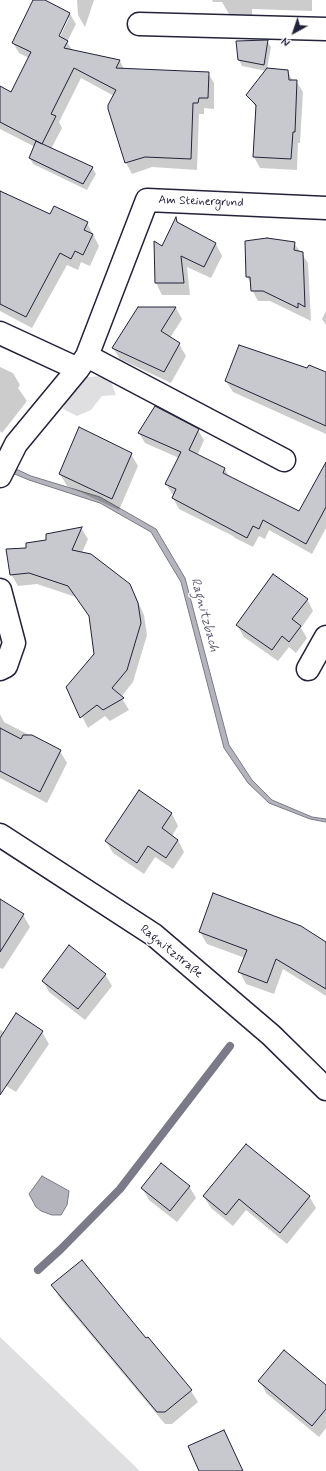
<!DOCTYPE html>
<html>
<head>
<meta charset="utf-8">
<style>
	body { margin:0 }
	#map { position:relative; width:326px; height:1471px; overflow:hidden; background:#fff; font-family:Mynerve,sans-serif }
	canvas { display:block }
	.north { position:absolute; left:274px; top:12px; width:40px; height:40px; -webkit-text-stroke:3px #fff; paint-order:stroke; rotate:220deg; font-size:11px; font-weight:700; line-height:16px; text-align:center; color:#22223b }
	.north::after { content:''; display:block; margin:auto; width:14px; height:18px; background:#22223b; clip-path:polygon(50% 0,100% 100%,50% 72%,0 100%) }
</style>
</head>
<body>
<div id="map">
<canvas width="326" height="1471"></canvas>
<div class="north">N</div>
</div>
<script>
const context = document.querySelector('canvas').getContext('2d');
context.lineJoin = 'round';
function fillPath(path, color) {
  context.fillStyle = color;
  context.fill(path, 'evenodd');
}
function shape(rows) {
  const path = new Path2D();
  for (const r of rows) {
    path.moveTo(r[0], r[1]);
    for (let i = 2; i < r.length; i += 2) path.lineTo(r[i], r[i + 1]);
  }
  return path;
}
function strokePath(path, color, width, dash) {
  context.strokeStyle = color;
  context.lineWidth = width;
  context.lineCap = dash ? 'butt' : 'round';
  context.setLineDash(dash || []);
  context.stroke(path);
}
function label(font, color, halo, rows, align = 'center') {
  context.font = font + ' Mynerve,sans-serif';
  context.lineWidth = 3;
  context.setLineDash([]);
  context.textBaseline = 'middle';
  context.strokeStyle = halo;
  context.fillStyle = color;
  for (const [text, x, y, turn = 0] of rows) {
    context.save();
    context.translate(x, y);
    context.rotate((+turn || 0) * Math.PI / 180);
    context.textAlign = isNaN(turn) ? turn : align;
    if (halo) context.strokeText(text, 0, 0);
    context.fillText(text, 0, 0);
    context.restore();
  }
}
fillPath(shape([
	[100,376,111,381,116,395,102,396,91,410,77,416,63,409,72,386,79,378],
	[0,1337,140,1471,0,1471]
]), '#dfdfe2');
const water = shape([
	[16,469,31,476,100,497,156,529,185,578,229,745,252,780,272,800,312,817,326,819,326,822,310,819,269,803,248,783,224,748,181,582,151,532,100,503,29,480,10,472,16,469],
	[42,1176,69,1191,67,1205,61,1215,52,1215,41,1211,36,1207,29,1194,42,1176]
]);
fillPath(water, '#b4b4bc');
strokePath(water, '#7a7a88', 1);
fillPath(shape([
	[34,0,43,0,70,14,76,24,67,42,73,51,120,61,124,69,208,73,214,83,214,109,204,108,204,114,199,114,197,170,152,167,132,174,126,163,109,109,114,96,81,78,59,122,62,128,51,149,92,167,96,174,87,190,33,164,30,158,35,147,0,129,0,87,12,93,29,58,19,53,13,43],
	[67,18,69,18,58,41,56,40],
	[77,0,94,0,85,27,78,15],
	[212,0,312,0,312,11,252,9,252,15,229,14,222,2,213,2],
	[267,41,271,47,267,69,287,71,293,81,296,81,303,92,300,143,298,143,297,170,260,168,254,157,257,109,248,95,266,71,242,66,239,60],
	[0,191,50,216,87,223,99,246,90,266,81,262,78,270,67,265,32,328,0,311],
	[176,219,180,225,216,244,222,256,211,278,187,267,190,295,162,295,156,283,156,243,163,248],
	[294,243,308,263,311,321,270,301,258,301,252,290,252,285,247,277],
	[176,308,182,319,170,338,179,344,186,356,171,383,120,359,113,348],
	[326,311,326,325,322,319],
	[0,367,13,373,20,385,18,388,27,401,2,433,0,431],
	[307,370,326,373,326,434,233,392,226,381],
	[198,430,204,440,197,456,225,469,229,477,299,512,326,471,326,528,312,554,269,530,265,539,259,536,253,547,235,538,233,536,179,509,173,498,174,495,172,494,166,484,179,458,145,443,139,433],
	[131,454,138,466,119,510,67,486,60,474],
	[81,528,88,539,82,553,129,584,136,597,144,615,147,635,133,682,121,697,129,710,110,721,105,716,88,728,67,687,95,654,90,618,76,597,37,584,18,586,11,574,28,548],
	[307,599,313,611,301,628,307,638,296,653,289,647,278,661,244,637,237,625],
	[0,714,4,722,60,751,67,763,47,803,0,778],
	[139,792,172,814,178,826,172,836,178,840,184,852,173,869,155,857,144,874,113,853,106,841],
	[0,900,23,915,30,927,3,969,0,968],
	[200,932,326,943,326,996,283,969,274,994,246,984,240,972,245,958,207,944],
	[105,974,112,986,85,1020,49,992,43,981],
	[0,1030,5,1033,42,1032,49,1044,16,1092,0,1082],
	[189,1186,196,1198,177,1222,149,1200,142,1188],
	[309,1196,316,1208,287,1244,246,1210,233,1226,211,1208,204,1197],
	[52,1285,146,1340,147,1338,191,1391,198,1402,172,1424,165,1424,59,1297],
	[260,1381,326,1386,326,1428,319,1437,266,1393]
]), '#0003');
strokePath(shape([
	[38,1270,61,1249,120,1189,230,1046]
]), '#7a7a88', 8);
const building = shape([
	[33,0,45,0,70,13,59,36,68,41,64,48,120,60,116,68,209,72,208,98,199,98,198,103,193,103,191,159,145,157,125,163,108,109,108,105,116,90,74,68,51,114,56,116,42,144,0,122,0,86,11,92,31,52,12,43,33,0],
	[268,40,264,65,238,60,236,41,268,40],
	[267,68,288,70,289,80,297,80,295,132,293,132,291,159,253,157,256,105,246,95,267,68],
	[36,141,93,167,83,184,29,158,36,141],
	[0,191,50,214,54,206,88,222,84,230,93,234,83,255,75,251,71,259,60,253,26,317,0,304,0,191],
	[176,217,177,222,216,243,204,267,181,256,184,283,155,283,154,241,162,246,176,217],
	[267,238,295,242,294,250,303,252,305,307,298,303,298,308,263,291,251,291,250,277,246,277,245,241,267,238],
	[138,307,176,307,161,331,180,343,164,372,112,348,138,307],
	[239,345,307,368,309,365,326,372,326,426,225,381,239,345],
	[155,406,199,429,189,450,225,468,223,473,299,511,326,462,326,507,306,544,263,520,259,529,253,526,247,538,172,498,176,489,165,484,181,452,138,433,155,406],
	[79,427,132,453,112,499,59,474,79,427],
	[82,527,72,550,91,554,130,584,138,603,141,623,127,670,112,688,124,698,103,710,97,705,80,718,66,687,94,654,89,616,68,586,29,573,10,575,6,549,26,548,26,543,46,540,46,534,82,527],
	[273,574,308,599,292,619,301,626,289,642,282,636,272,650,236,625,273,574],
	[0,728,21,739,23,735,32,735,61,750,40,792,0,771,0,728],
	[139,790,172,813,162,828,178,840,166,858,148,846,137,863,105,841,139,790],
	[213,893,301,926,326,942,326,989,276,959,267,983,238,972,247,950,199,932,213,893],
	[0,899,24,914,0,952,0,899],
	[69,945,106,974,78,1009,42,981,69,945],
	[16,1013,43,1031,0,1095,0,1038,16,1013],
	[246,1144,310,1196,280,1233,239,1199,226,1215,203,1196,246,1144],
	[161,1163,190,1186,170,1211,141,1188,161,1163],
	[82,1260,146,1338,148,1337,192,1390,165,1412,157,1412,51,1285,82,1260],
	[284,1350,326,1385,326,1409,312,1426,258,1381,284,1350],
	[224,1430,243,1471,199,1471,188,1446,224,1430]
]);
fillPath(building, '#c8c8cf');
strokePath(building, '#22223b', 1);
const minor = shape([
	[139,24,326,29],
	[0,333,78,369],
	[87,356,284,460],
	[0,476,16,444,78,369,87,356,147,200,326,208],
	[0,590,14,643,6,666,0,669],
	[308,669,326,637]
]);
const major = shape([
	[0,835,154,935,271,1035,326,1089]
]);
strokePath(minor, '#22223b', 25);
strokePath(major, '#22223b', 25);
strokePath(minor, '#fff', 22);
strokePath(major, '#fff', 22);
label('12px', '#22223b', '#fff', [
	["Am Steinergrund",201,202,2],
	["Ragnitzstraße",171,952,39]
]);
label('italic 13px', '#5c5c6f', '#fff', [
	["Ragnitzbach",204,615,75]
]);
</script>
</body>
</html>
